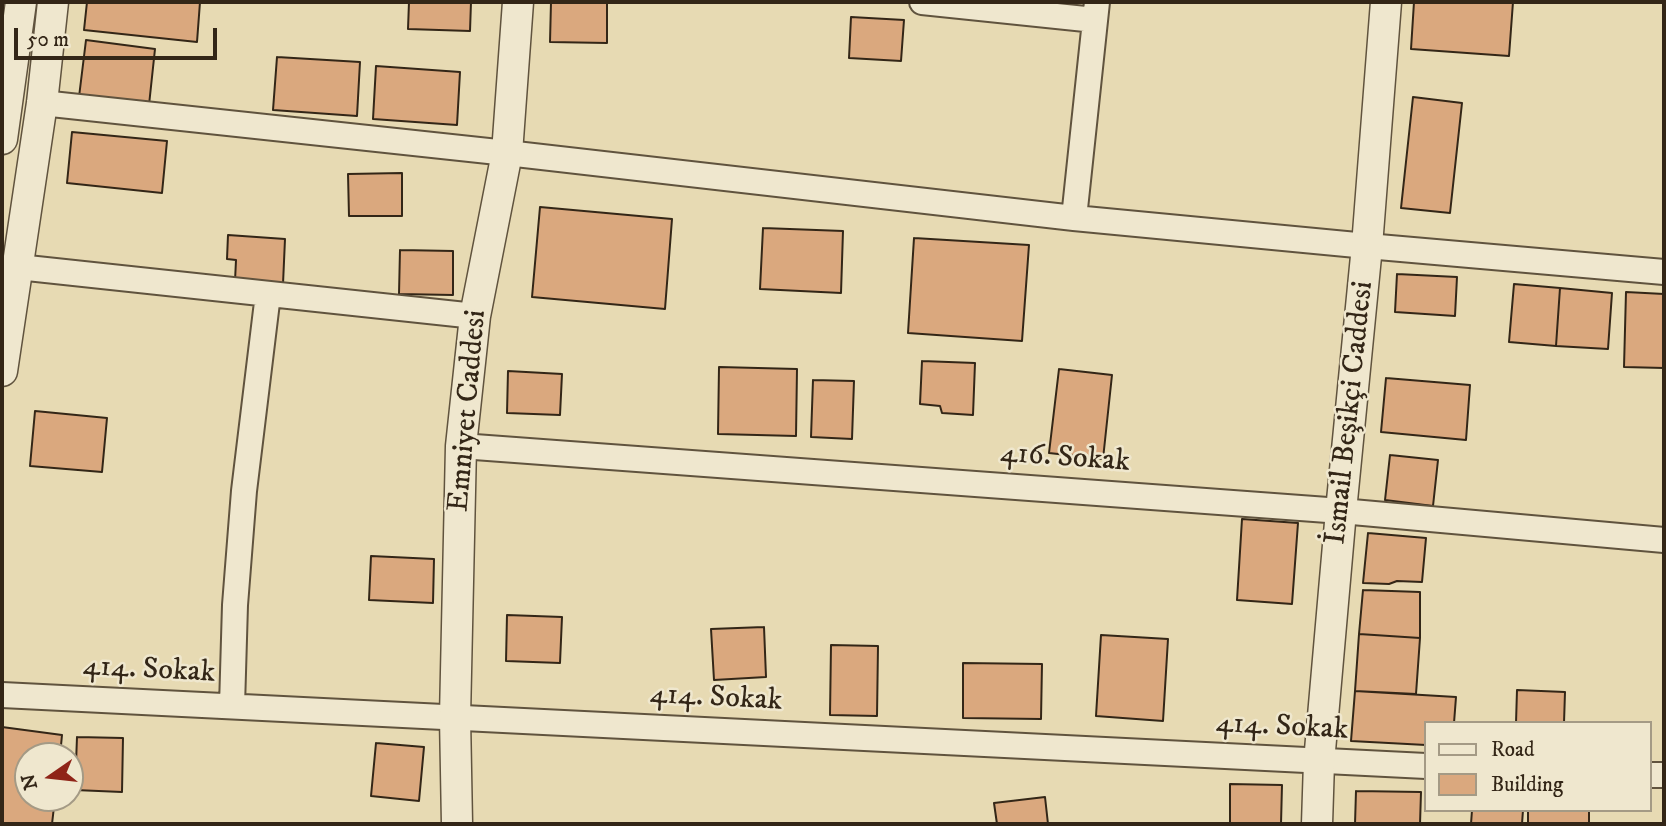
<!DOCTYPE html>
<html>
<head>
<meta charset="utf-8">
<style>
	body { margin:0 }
	#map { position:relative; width:1666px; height:826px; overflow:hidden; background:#e7dab3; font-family:"IM FELL DW Pica",serif }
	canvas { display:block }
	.frame { position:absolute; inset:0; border:4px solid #332617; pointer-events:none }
	.legend { position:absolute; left:1424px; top:721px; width:228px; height:91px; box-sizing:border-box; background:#efe7ce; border:2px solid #a49a85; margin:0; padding:9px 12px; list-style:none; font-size:21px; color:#332617 }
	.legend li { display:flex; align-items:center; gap:14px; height:35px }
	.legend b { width:35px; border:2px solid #a49a85 }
	.north { position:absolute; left:14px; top:742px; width:70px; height:70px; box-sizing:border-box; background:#efe7ce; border:2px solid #a49a85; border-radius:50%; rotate:256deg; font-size:19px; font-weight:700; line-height:28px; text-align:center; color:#332617 }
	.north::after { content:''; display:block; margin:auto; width:24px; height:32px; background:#8f2418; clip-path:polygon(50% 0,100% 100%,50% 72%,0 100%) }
	.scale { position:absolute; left:14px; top:28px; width:203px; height:32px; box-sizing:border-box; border:4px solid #332617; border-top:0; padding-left:9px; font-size:21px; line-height:24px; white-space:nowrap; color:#332617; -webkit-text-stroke:5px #efe7ce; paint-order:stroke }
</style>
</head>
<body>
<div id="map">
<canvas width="1666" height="826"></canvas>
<div class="frame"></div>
<ul class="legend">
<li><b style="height:9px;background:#efe7ce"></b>Road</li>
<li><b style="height:19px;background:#daa87e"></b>Building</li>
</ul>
<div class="north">N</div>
<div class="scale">50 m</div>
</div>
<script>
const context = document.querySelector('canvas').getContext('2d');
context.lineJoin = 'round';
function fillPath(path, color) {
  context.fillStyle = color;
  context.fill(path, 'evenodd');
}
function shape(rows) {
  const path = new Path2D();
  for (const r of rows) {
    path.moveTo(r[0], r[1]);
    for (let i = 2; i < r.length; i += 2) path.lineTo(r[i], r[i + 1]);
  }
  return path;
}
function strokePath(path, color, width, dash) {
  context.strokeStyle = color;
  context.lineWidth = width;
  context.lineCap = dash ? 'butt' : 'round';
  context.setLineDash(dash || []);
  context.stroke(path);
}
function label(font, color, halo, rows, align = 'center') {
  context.font = font + ' "IM FELL DW Pica",serif';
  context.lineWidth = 5;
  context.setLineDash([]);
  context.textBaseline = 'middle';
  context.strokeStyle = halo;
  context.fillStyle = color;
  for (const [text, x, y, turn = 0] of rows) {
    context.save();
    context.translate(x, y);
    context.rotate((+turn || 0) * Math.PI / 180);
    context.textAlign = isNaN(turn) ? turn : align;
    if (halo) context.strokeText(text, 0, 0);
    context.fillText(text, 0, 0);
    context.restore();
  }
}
const building = shape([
	[87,2,200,2,197,42,84,30,87,2],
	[409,2,471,2,470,31,408,29,409,2],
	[551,2,607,2,607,43,550,42,551,2],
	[1414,2,1513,2,1509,56,1411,49,1414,2],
	[851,17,904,20,901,61,849,58,851,17],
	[86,40,155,49,149,105,79,97,86,40],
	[277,57,360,62,357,116,273,110,277,57],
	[376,66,460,72,457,125,373,119,376,66],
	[1413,97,1462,103,1450,213,1401,208,1413,97],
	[72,132,167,141,162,193,67,183,72,132],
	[402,173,402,216,349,216,348,174,402,173],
	[540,207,672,219,665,309,532,297,540,207],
	[763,228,843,231,841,293,760,289,763,228],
	[228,235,285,239,283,284,235,281,236,260,227,259,228,235],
	[914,238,1029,245,1022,341,908,333,914,238],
	[400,250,453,251,453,295,399,294,400,250],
	[1397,274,1457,277,1455,316,1395,312,1397,274],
	[1514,284,1560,288,1556,346,1509,342,1514,284],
	[1560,288,1612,293,1608,349,1556,346,1560,288],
	[1626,292,1664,294,1664,368,1624,367,1626,292],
	[922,361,975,363,973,415,942,413,940,406,920,404,922,361],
	[719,367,797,369,796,436,718,434,719,367],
	[1059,369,1112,375,1103,459,1049,453,1059,369],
	[508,371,562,374,560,415,507,413,508,371],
	[1386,378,1470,385,1466,440,1381,432,1386,378],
	[813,380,854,381,852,439,811,437,813,380],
	[35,411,107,418,102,472,30,466,35,411],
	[1390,455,1438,460,1433,506,1385,500,1390,455],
	[1242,519,1298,523,1292,604,1237,600,1242,519],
	[1368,533,1426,538,1422,582,1397,581,1389,584,1363,583,1368,533],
	[371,556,434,559,433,603,369,600,371,556],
	[1363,590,1420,592,1420,638,1359,634,1363,590],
	[507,615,562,617,560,663,506,661,507,615],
	[764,627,766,677,714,680,711,629,764,627],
	[1359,634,1420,638,1416,694,1355,691,1359,634],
	[1101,635,1168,639,1163,721,1096,716,1101,635],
	[831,645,878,646,877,716,830,715,831,645],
	[963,663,1042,664,1041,719,963,718,963,663],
	[1517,690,1565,692,1564,723,1516,723,1517,690],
	[1355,691,1456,697,1454,723,1426,723,1426,745,1351,741,1355,691],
	[2,727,62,735,60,756,28,756,28,798,55,798,52,824,2,824,2,727],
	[77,737,123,738,122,792,75,790,77,737],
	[376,743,424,747,419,801,371,796,376,743],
	[1230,784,1282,785,1281,824,1230,824,1230,784],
	[1356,791,1421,792,1420,824,1355,824,1356,791],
	[1045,797,1048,824,997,824,994,803,1045,797],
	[1472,810,1523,810,1522,824,1471,824,1472,810],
	[1528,810,1589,810,1589,824,1528,824,1528,810]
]);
fillPath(building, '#daa87e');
strokePath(building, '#332617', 2);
const minor = shape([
	[922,2,1095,20],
	[42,103,507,153,1074,218,1367,246,1664,272],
	[1074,218,1097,2],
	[18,267,475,316],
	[461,446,1341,511,1664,540],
	[2,695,1426,766],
	[232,706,235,605,244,491,268,294],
	[1650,775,1664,775]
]);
const tertiary = shape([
	[2,139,21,2],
	[2,371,42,103,53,2],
	[457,824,455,717,461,446,475,316,507,153,518,2],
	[1317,824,1319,762,1341,511,1367,246,1386,2]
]);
strokePath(minor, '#60533e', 28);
strokePath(tertiary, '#60533e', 33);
strokePath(minor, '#efe7ce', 24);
strokePath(tertiary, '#efe7ce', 30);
label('30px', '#332617', '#efe7ce', [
	["Emniyet Caddesi",469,411,-85],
	["İsmail Beşikçi Caddesi",1351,413,-84],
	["416. Sokak",1065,459,4],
	["414. Sokak",149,671,3],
	["414. Sokak",716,699,3],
	["414. Sokak",1282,728,3]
]);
</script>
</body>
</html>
